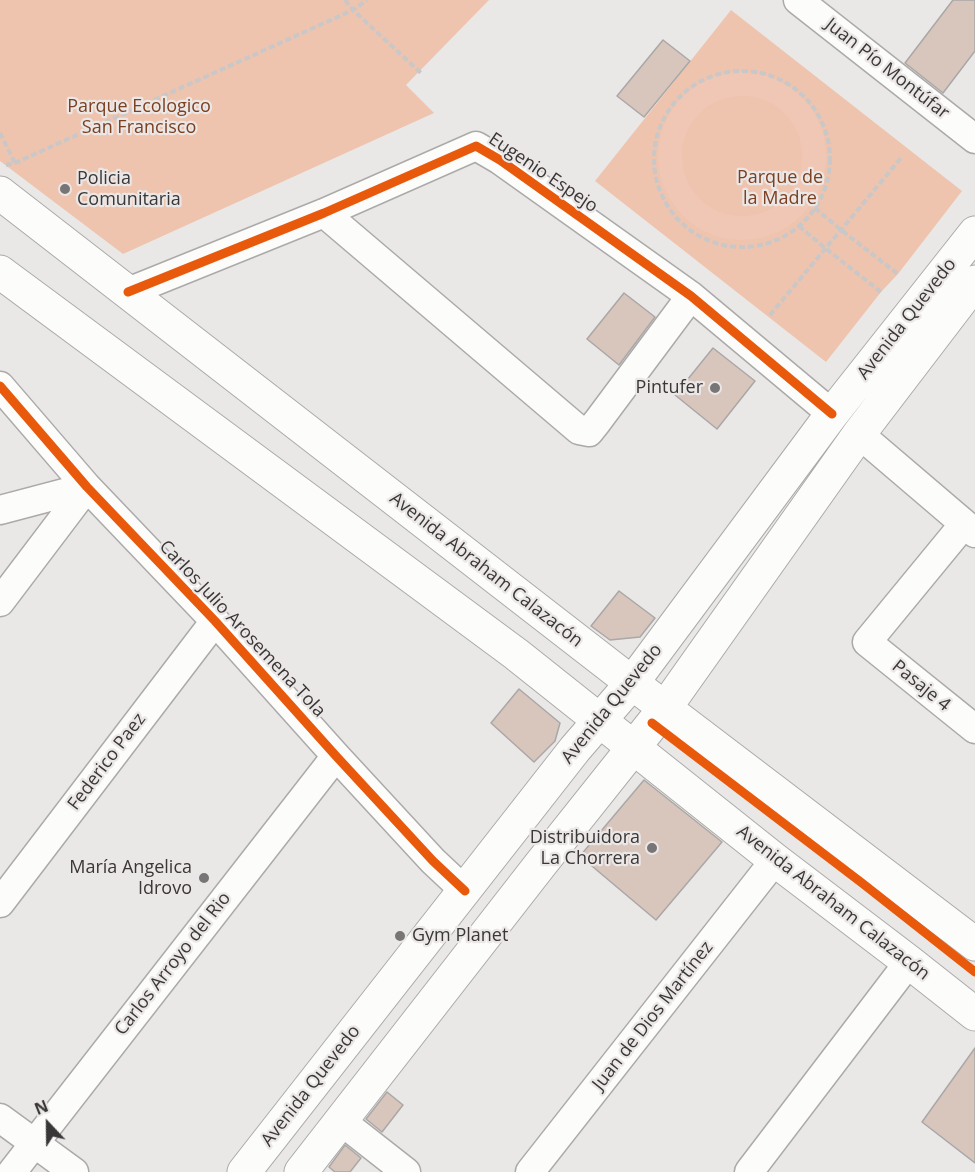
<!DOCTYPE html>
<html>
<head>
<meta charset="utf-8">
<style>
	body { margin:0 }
	#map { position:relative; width:975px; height:1172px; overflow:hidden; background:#eae8e7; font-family:"Open Sans",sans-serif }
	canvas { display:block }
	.north { position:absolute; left:18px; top:1094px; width:60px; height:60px; -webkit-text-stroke:4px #ebe7e6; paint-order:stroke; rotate:338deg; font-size:16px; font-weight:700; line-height:24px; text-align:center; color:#393737 }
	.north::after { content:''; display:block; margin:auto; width:21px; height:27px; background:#393737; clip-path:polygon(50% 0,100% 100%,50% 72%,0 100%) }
</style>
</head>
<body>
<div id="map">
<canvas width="975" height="1172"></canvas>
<div class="north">N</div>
</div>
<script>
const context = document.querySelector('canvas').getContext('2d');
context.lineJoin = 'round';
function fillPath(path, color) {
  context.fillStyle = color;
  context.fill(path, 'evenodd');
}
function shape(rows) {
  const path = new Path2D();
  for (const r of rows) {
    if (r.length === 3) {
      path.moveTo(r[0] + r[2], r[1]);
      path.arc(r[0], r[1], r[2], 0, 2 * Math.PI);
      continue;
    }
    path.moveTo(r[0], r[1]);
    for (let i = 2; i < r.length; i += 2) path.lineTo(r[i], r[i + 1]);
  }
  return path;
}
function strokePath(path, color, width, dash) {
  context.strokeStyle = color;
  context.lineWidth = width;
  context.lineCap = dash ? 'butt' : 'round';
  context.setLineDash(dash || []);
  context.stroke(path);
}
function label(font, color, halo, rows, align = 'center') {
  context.font = font + ' "Open Sans",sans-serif';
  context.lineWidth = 4.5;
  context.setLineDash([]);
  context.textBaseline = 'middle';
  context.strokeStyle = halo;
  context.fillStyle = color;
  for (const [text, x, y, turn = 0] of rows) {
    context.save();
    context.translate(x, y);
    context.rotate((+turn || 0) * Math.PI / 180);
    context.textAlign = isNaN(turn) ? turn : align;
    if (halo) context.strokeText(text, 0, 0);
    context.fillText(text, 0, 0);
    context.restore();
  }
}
fillPath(shape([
	[0,0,489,0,406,85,434,113,123,254,0,161],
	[731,10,962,191,898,274,881,292,826,362,595,181]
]), '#eec4ae');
strokePath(shape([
	[742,156,72]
]), '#f0c7b4', 24);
const building = shape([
	[953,0,975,0,975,51,943,93,905,63,953,0],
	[663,40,690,61,644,117,617,96,663,40],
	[624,293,655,317,619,365,587,339,624,293],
	[713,348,755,381,717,429,675,395,713,348],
	[619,591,655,618,640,637,610,640,591,626,619,591],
	[519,689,560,723,555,741,534,762,491,723,519,689],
	[644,780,722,842,656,920,580,856,644,780],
	[975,1048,975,1163,922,1122,975,1048],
	[387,1092,403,1105,382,1132,366,1119,387,1092],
	[345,1145,361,1158,350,1172,335,1172,329,1167,345,1145]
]);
fillPath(building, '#d8c5bc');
strokePath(building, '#a9a8a7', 1.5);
const minor = shape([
	[798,0,975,139],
	[324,213,579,430,589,432,597,422,691,296],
	[128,292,324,213,476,146,500,160,691,296,832,414],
	[0,386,87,487,215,621,336,756,433,861,465,891],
	[859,434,975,533],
	[0,510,87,487],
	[964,524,867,642,975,729],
	[0,602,87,487],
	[0,903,215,621],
	[0,1118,74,1172],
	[341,1121,406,1172],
	[12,1172,336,756],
	[530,1172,775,860],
	[749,1172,909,962]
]);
const major = shape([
	[0,193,632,683,975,944],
	[0,272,516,654,775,860,909,962,975,1014],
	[244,1172,575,749,632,683,832,414,975,233],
	[301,1172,540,865,665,708,859,434,975,282]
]);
strokePath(minor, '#abaaa9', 31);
strokePath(major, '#abaaa9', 35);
strokePath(shape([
	[345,0,353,10,422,74],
	[742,159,88],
	[0,133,15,163],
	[6,165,15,163,353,10,367,0],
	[815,208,841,230,898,274],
	[799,226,825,248,881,292],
	[770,315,901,158]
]), '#c9c7c7', 4, [6, 3]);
strokePath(minor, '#fcfcfb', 28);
strokePath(major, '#fcfcfb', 33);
strokePath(shape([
	[128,292,324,213,476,146,500,160,691,296,832,414],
	[0,386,87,487,215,621,336,756,433,861,465,891],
	[652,723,862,883,975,972]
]), '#e8590c', 9);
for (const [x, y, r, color] of [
	[65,189,6,"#777575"],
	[715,388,6,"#777575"],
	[652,848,6,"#777575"],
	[204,878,6,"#777575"],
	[400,936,6,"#777575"]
]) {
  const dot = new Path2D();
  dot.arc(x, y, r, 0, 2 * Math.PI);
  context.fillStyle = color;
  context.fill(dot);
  strokePath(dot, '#ebe7e6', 2);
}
label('18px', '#393737', '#ebe7e6', [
	["Juan Pío Montúfar",887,69,38],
	["Eugenio Espejo",543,173,34],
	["Avenida Quevedo",907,319,-52],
	["Avenida Abraham Calazacón",486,570,38],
	["Carlos Julio Arosemena Tola",242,629,47],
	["Pasaje 4",921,686,39],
	["Avenida Quevedo",612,704,-51],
	["Federico Paez",107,762,-53],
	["Avenida Abraham Calazacón",833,903,38],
	["Carlos Arroyo del Rio",173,964,-52],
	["Juan de Dios Martínez",653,1016,-52],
	["Avenida Quevedo",311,1086,-52]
]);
label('18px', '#7c4021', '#ebe7e6', [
	["Parque Ecologico",139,107],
	["San Francisco",139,128],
	["Parque de",780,178],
	["la Madre",780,199]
]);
label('18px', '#393737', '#ebe7e6', [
	["Policia",77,179,"left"],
	["Comunitaria",77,200,"left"],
	["Pintufer",703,388],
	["Distribuidora",640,838],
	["La Chorrera",640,859],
	["María Angelica",192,868],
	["Idrovo",192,889],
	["Gym Planet",412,936,"left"]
], 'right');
</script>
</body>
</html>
